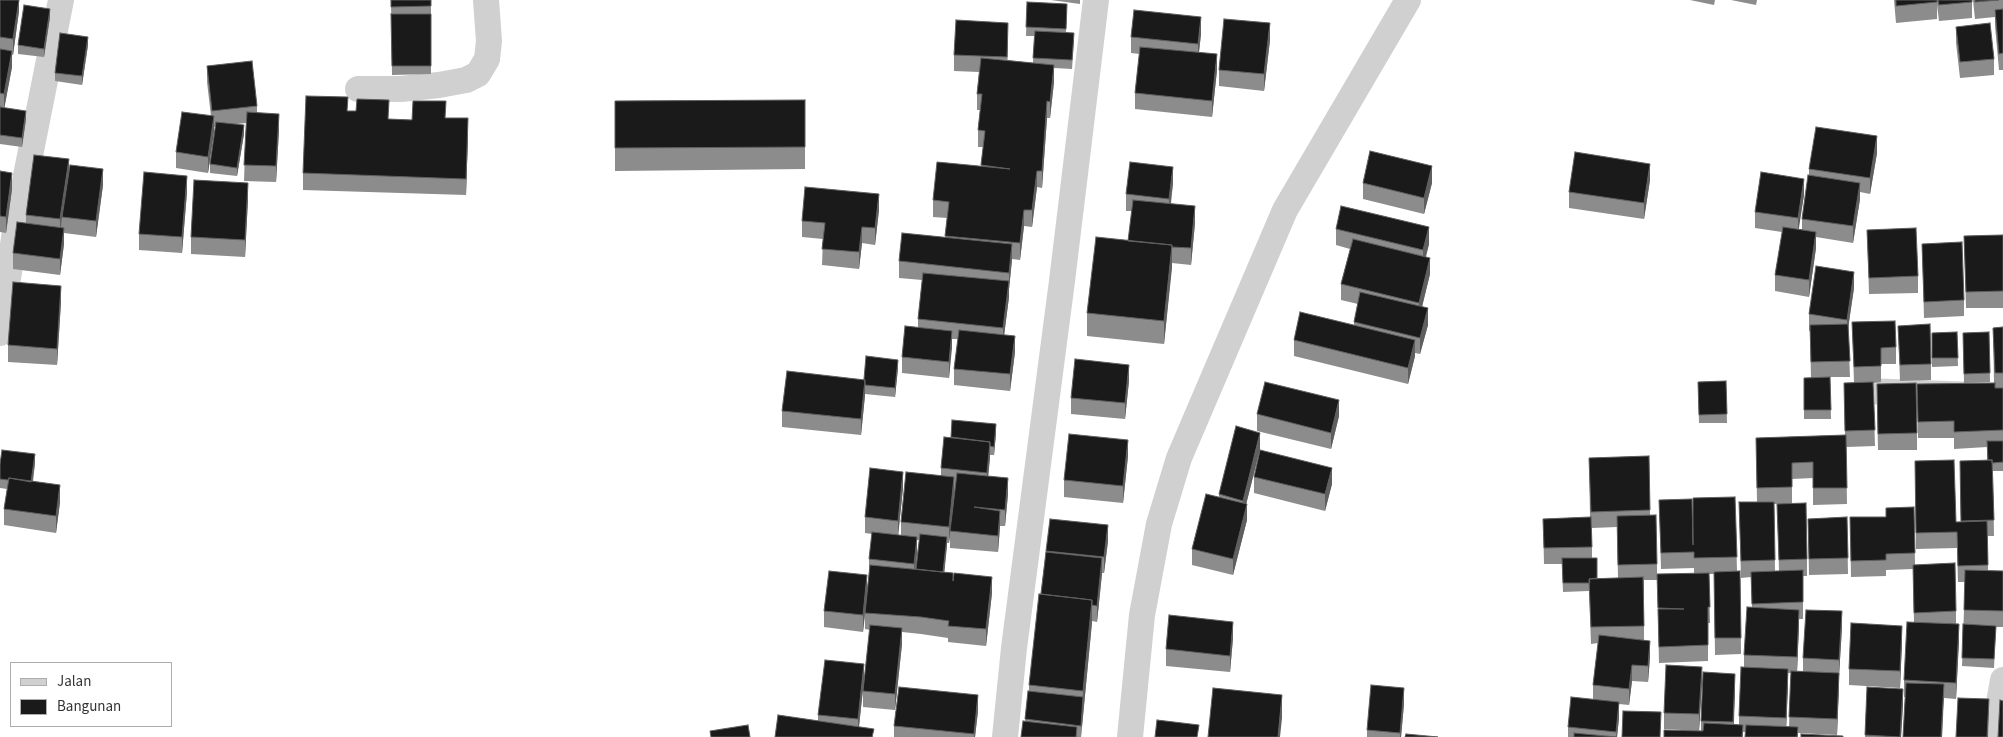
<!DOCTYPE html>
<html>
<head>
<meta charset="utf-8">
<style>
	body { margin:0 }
	#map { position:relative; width:2003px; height:737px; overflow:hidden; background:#fff; font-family:"Source Sans 3",sans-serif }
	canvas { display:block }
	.legend { position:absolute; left:10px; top:662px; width:162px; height:65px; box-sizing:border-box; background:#fff; border:1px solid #adadad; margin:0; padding:6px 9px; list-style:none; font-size:15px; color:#333 }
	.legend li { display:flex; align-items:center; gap:10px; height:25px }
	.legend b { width:25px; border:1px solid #adadad }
</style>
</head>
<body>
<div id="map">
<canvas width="2003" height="737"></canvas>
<ul class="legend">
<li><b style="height:6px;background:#d0d0d0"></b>Jalan</li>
<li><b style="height:14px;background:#1a1a1a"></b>Bangunan</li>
</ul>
</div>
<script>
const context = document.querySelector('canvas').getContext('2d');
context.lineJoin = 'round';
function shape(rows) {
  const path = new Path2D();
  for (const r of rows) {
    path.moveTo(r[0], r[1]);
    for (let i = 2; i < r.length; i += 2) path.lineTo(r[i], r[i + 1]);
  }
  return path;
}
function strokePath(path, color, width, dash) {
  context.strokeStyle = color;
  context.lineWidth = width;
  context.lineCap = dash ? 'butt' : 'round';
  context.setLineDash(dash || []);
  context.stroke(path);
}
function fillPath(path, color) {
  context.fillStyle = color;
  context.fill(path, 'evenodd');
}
strokePath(shape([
	[358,89,401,89,439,85,466,80,478,74,487,59,489,41,486,0],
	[0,333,15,231,61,0],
	[1865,391,2003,396],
	[1005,737,1014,648,1062,281,1096,0],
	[1130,737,1142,615,1159,524,1179,458,1285,210,1408,0],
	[1993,737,2003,680]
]), '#d0d0d0', 26);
fillPath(shape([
	[0,0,19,0,19,11,13,55,12,55,12,67,4,108,26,119,22,147,0,144],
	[391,0,431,0,431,74,392,75],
	[1051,0,1080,0,1080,4],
	[1690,0,1715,0,1714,5],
	[1731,0,1757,0,1756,5],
	[1894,0,1972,0,1972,18,1939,21,1937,5,1937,19,1896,23],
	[1973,0,2003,0,2003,70,1999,70,1995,26,1995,17,1975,19],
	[1027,2,1067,12,1066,32,1074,41,1072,69,1054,68,1054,82,1050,118,1047,118,1042,188,1037,187,1032,227,1024,226,1020,260,1012,259,1009,289,1009,297,1004,335,1015,352,1010,391,954,385,954,369,958,339,952,339,949,378,902,373,902,357,918,328,918,319,922,280,899,278,899,261,945,237,947,218,933,217,933,200,981,166,983,147,978,147,978,130,980,110,977,110,977,94,979,72,954,71,954,55,1008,39,1007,60,1033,63,1034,36,1026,36],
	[50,17,44,57,18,54,18,45],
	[1956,27,1994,59,1994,75,1960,78,1956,43],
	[1201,34,1199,52,1217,70,1212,117,1135,109,1135,93,1140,54,1131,53,1131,37],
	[1270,40,1264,91,1219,86,1219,70],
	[88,45,82,85,55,81,55,73],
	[207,66,257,106,257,113,279,130,276,182,244,181,246,123,237,124,244,134,237,176,210,173,210,164,215,127,214,127,214,132,208,173,176,168,176,152,211,116,207,82],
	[805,100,805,169,615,171,615,101],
	[348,111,389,119,412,120,446,118,468,135,466,195,303,190,303,173],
	[1877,153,1870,194,1860,192,1860,199,1853,243,1816,237,1816,248,1809,297,1775,291,1775,275,1782,232,1755,228,1755,212,1804,195,1798,229,1802,229,1802,219,1809,175,1809,169],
	[69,167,103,185,96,237,64,233,64,244,60,275,13,269,13,253,26,223,26,215],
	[0,171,12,189,6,233,0,232],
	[1650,180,1644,219,1569,208,1569,192],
	[1173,183,1171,204,1195,223,1191,265,1172,263,1164,344,1087,336,1087,313,1128,241,1132,211,1126,211,1126,194],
	[1363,183,1432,183,1424,214,1363,199],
	[187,192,182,253,139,250,139,234],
	[248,199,245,257,191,254,191,237],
	[879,210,875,245,862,243,859,269,822,265,823,239,802,237,802,221],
	[1336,229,1429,244,1426,257,1430,274,1422,307,1428,325,1420,354,1415,353,1415,356,1408,384,1294,356,1294,340,1354,325,1354,322,1358,304,1341,300,1341,284,1350,249,1336,245],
	[1867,230,1918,276,1918,293,1869,294],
	[2003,235,2003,308,1966,308,1964,236],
	[1922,244,1964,300,1964,316,1924,318],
	[1854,288,1848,327,1850,377,1830,377,1831,419,1804,419,1804,378,1811,378,1810,331,1809,331,1809,314],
	[61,302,57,365,8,362,8,345],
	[1852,322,1896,347,1896,364,1881,364,1881,382,1873,383,1875,446,1846,447,1847,504,1813,505,1813,478,1792,479,1792,504,1774,504,1775,571,1779,571,1777,504,1807,559,1807,576,1803,576,1803,619,1799,619,1797,671,1803,671,1803,658,1842,627,1839,676,1837,735,1798,733,1798,737,1743,732,1743,737,1701,731,1701,721,1735,690,1734,724,1739,725,1739,716,1744,667,1744,655,1752,608,1751,577,1741,578,1739,502,1757,502,1756,438,1845,435,1844,383,1854,383],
	[1788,673,1791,673,1789,727,1786,727],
	[1898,326,1931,364,1931,380,1900,381],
	[2003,327,2003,471,1993,471,1994,536,1988,536,1988,571,2003,571,2003,627,1996,627,1994,668,1962,666,1965,582,1958,582,1957,548,1916,549,1915,461,1956,522,1961,522,1960,477,1987,460,1987,447,1954,449,1954,438,1918,438,1917,384,1994,383,1993,328],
	[1957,332,1958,366,1932,367,1932,333],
	[1989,332,1990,382,1964,383,1963,333],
	[898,368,895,397,865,394,861,435,782,427,782,411,864,379],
	[1129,381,1125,419,1071,414,1071,398],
	[1726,381,1727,423,1699,423,1698,382],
	[1877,401,1917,433,1917,450,1878,450],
	[1257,414,1339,416,1331,449,1257,431],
	[996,433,994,455,990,455,988,476,1008,494,1005,526,1000,526,998,552,950,548,950,537,949,543,947,543,944,572,953,581,992,593,986,646,948,642,948,638,921,634,902,632,902,644,895,710,863,707,863,691,870,630,865,629,865,616,863,632,824,627,824,611,867,588,869,573,869,559,872,534,865,533,865,517,903,488,898,535,901,535,901,522,941,476,941,468,951,437],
	[917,540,919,540,915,569,917,553],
	[1260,449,1246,504,1247,520,1233,575,1192,565,1192,549,1219,497,1219,494],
	[1128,456,1123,503,1064,497,1064,480],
	[1649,456,1650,515,1657,564,1657,580,1644,580,1644,640,1650,657,1648,682,1632,681,1629,705,1619,704,1619,718,1617,737,1568,737,1568,727,1593,699,1593,685,1598,643,1591,644,1589,591,1563,592,1562,564,1544,564,1543,519,1590,517,1589,458],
	[1617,527,1618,578,1597,578,1592,558,1592,528],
	[35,463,33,482,60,502,56,533,4,525,4,509,7,489,0,488,0,464],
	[1254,477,1332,484,1325,511,1254,493],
	[1735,497,1737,571,1740,571,1741,654,1715,655,1714,574,1709,574,1710,623,1708,623,1708,661,1659,663,1657,574,1694,574,1694,568,1661,569,1659,500,1693,544],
	[1914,507,1915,564,1956,611,1956,624,1959,640,1956,699,1944,698,1942,737,1903,737,1905,697,1904,697,1904,680,1914,622,1913,569,1886,570,1886,576,1851,577,1850,517,1886,517],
	[1847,517,1848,574,1809,575,1808,519],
	[1108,541,1104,573,1102,573,1097,622,1092,621,1081,737,1021,737,1025,721,1028,691,1029,691,1029,685,1046,551],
	[1233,638,1230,672,1166,666,1166,649],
	[1902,642,1900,688,1849,685,1849,669],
	[864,680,859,727,874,737,818,721,818,715],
	[1702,683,1699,731,1664,729,1664,713],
	[1867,687,1903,705,1901,737,1865,737],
	[1404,704,1401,737,1367,737,1367,730],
	[978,711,975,737,894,737,894,726]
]), '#8c8c8c');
fillPath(shape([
	[19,0,19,11,13,55,13,39],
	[50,9,50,17,44,57,44,49],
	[1201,17,1201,34,1198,60,1198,44],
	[1008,23,1008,39,1007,73,1007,57],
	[1270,23,1270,40,1264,91,1264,74],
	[88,37,88,45,82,85,82,76],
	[12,51,12,67,4,110,4,94],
	[1217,54,1217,70,1212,117,1212,101],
	[1054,65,1054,82,1050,118,1050,102],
	[1047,101,1047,118,1042,188,1042,171],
	[26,111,26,119,22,147,22,138],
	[279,114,279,130,276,182,276,166],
	[214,116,214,132,208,173,208,157],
	[468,118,468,135,466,195,466,179],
	[244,125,244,134,237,176,237,168],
	[1877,136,1877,153,1870,194,1870,178],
	[69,159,69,175,62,217,60,235,60,219],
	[1650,164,1650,180,1644,219,1644,203],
	[1432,166,1432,183,1424,214,1424,198],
	[1173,167,1173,183,1169,215,1169,199],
	[103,169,103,185,96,237,96,221],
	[1037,171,1037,187,1032,227,1032,210],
	[12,173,12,189,6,233,6,217],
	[187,176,187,192,182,253,182,237],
	[1804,179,1804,195,1798,234,1798,218],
	[248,183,248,199,245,257,245,240],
	[1860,183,1860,199,1853,243,1853,226],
	[879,194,879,210,875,245,875,228],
	[1195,206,1195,223,1191,265,1191,248],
	[1024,210,1024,226,1020,260,1020,243],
	[862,227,862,243,859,269,859,252],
	[1429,227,1429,244,1423,267,1423,250],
	[64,228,64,244,60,275,60,259],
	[1816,232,1816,248,1809,297,1809,280],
	[1012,244,1012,260,1009,289,1009,273],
	[1172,245,1172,268,1164,344,1164,321],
	[1430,258,1430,274,1419,319,1419,303],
	[1854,272,1854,288,1847,336,1847,320],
	[1009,281,1009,297,1003,344,1003,328],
	[61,286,61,302,57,365,57,349],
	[1428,308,1428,325,1420,354,1420,338],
	[952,331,952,348,949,378,949,362],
	[1015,336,1015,352,1010,391,1010,374],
	[1415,340,1415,356,1408,384,1408,368],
	[898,360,898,368,895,397,895,388],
	[1129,365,1129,381,1125,419,1125,403],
	[865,380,865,396,861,435,861,419],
	[1339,400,1339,416,1331,449,1331,433],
	[996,424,996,433,994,455,994,447],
	[1260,433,1260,449,1243,517,1243,501],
	[1128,440,1128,456,1123,503,1123,486],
	[990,442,990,458,987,489,987,473],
	[35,454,35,463,31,492,31,484],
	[1332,468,1332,484,1325,511,1325,494],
	[903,472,903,488,898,537,898,521],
	[954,477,954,493,949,543,949,527],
	[1008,478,1008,494,1005,526,1005,510],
	[60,485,60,502,56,533,56,516],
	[1247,504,1247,520,1233,575,1233,559],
	[1000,511,1000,527,998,552,998,536],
	[1108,525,1108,541,1104,573,1104,557],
	[917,537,917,553,914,580,914,564],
	[947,537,947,546,943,586,943,577],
	[1102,558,1102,574,1097,622,1097,606],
	[867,575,867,591,863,632,863,615],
	[992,577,992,593,986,646,986,629],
	[1092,600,1092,623,1081,737,1083,691],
	[1799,610,1799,626,1797,673,1797,657],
	[1842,611,1842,627,1839,676,1839,660],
	[1233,622,1233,638,1230,672,1230,656],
	[1959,624,1959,640,1956,699,1956,683],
	[1902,626,1902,642,1900,688,1900,671],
	[902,628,902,644,895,710,895,694],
	[1650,641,1650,657,1648,682,1648,666],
	[864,664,864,680,858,735,858,719],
	[1632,665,1632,681,1629,705,1629,689],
	[1702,667,1702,683,1699,731,1699,714],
	[1788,669,1788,686,1786,734,1786,718],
	[1839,673,1839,689,1837,735,1837,719],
	[1735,674,1735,690,1733,737,1733,722],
	[1944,684,1942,737,1941,737],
	[1404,688,1404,704,1401,737,1400,737],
	[1903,689,1903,705,1901,737,1900,737],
	[978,695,978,711,975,737,974,737],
	[1282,695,1282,718,1280,737,1278,737],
	[1989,699,1988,737,1987,737],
	[1619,702,1619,718,1617,737,1616,737]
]), '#5f5f5f');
const building = shape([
	[0,0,19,0,13,39,0,37,0,0],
	[391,0,431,0,431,6,391,7,391,0],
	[1896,0,1937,0,1937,2,1896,6,1896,0],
	[1938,0,1972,0,1972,2,1939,5,1938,0],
	[1975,0,1999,0,1975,2,1975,0],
	[1027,2,1067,4,1066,29,1026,27,1027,2],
	[24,5,50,9,44,49,18,45,24,5],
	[2003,9,2003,53,1999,54,1995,10,2003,9],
	[1134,10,1201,17,1198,44,1131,37,1134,10],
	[391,14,431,14,431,66,392,66,391,14],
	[1224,19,1270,23,1264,74,1219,70,1224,19],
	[956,20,1008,23,1007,57,954,55,956,20],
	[1990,23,1994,59,1960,62,1956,27,1990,23],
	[1035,31,1074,33,1072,60,1033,58,1035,31],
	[60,33,88,37,82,76,55,73,60,33],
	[1140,47,1217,54,1212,101,1135,93,1140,47],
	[0,49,12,51,4,94,0,93,0,49],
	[981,58,1054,65,1050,102,1047,101,1042,171,1037,171,1032,210,1024,210,1020,243,945,236,949,202,933,200,937,162,1010,169,981,165,985,131,978,130,982,94,977,94,981,58],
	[252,61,257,106,212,111,207,66,252,61],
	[306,96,348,97,347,111,356,111,357,99,389,100,388,119,412,120,413,101,446,101,445,118,468,118,466,179,303,173,306,96],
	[805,100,805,147,615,148,615,101,805,100],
	[0,107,26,111,22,138,0,135,0,107],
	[182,112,214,116,208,157,176,152,182,112],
	[247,112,279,114,276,166,244,165,247,112],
	[216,122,244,125,237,168,210,164,216,122],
	[1816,127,1877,136,1870,178,1809,169,1816,127],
	[1370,151,1432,166,1424,198,1363,183,1370,151],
	[1575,152,1650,164,1644,203,1569,192,1575,152],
	[34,155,69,159,60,219,26,215,34,155],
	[1130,162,1173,167,1169,199,1126,194,1130,162],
	[70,165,103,169,96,221,62,217,70,165],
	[0,171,12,173,6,217,0,216,0,171],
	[144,172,187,176,182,237,139,234,144,172],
	[1761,172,1804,179,1798,218,1755,212,1761,172],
	[1808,175,1860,183,1853,226,1802,219,1808,175],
	[194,180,248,183,245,240,191,237,194,180],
	[805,187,879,194,875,228,862,227,859,252,822,249,825,223,802,221,805,187],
	[1133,200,1195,206,1191,248,1172,247,1172,245,1128,241,1133,200],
	[1341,206,1429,227,1423,250,1336,229,1341,206],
	[17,222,64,228,60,259,13,253,17,222],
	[1783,227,1816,232,1809,280,1775,275,1783,227],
	[1916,228,1918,276,1869,278,1867,230,1916,228],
	[902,233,1012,244,1009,273,899,261,902,233],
	[2003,235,2003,291,1966,292,1964,236,2003,235],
	[1096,237,1172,245,1164,321,1087,313,1096,237],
	[1353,239,1430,258,1419,303,1341,284,1353,239],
	[1962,242,1964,300,1924,302,1922,244,1962,242],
	[1816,266,1854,272,1847,320,1809,314,1816,266],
	[923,273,1009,281,1003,328,918,319,923,273],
	[13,282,61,286,57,349,8,345,13,282],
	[1360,292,1428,308,1420,338,1354,322,1360,292],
	[1300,312,1415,340,1408,368,1294,340,1300,312],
	[1895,321,1896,347,1881,348,1881,366,1854,367,1852,322,1895,321],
	[1848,324,1850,361,1811,362,1810,325,1848,324],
	[1930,324,1931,364,1900,365,1898,326,1930,324],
	[905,326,952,331,949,362,902,357,905,326],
	[2003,327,2003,373,1995,373,1993,328,2003,327],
	[959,330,1015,336,1010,374,954,369,959,330],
	[1957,332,1958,358,1932,358,1932,333,1957,332],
	[1989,332,1990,373,1964,374,1963,333,1989,332],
	[866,356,898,360,895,388,865,385,865,380,864,379,866,356],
	[1075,359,1129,365,1125,403,1071,398,1075,359],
	[787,371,865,380,861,419,782,411,787,371],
	[1830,377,1831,410,1804,410,1804,378,1830,377],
	[1726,381,1727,414,1699,415,1698,382,1726,381],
	[1265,382,1339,400,1331,433,1257,414,1265,382],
	[1873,382,1875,430,1845,431,1844,383,1873,382],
	[1916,383,1917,433,1878,434,1877,384,1916,383],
	[1995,383,1995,388,2003,388,2003,430,1954,432,1954,421,1918,422,1917,384,1995,383],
	[952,420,996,424,994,447,990,446,990,442,951,437,952,420],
	[1236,426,1260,433,1243,501,1219,494,1236,426],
	[1069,434,1128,440,1123,486,1064,480,1069,434],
	[1846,435,1847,488,1813,488,1813,462,1792,463,1792,487,1757,488,1756,438,1846,435],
	[944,437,990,442,987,473,941,468,944,437],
	[1987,441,2003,441,2003,462,1992,463,1992,460,1988,460,1987,441],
	[2,450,35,454,31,482,9,478,8,480,0,479,0,464,2,450],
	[1260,450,1332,468,1325,494,1254,477,1260,450],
	[1649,456,1650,510,1591,512,1589,458,1649,456],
	[1954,460,1956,522,1987,521,1988,565,1958,566,1957,532,1916,533,1915,461,1954,460],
	[1992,460,1994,520,1961,521,1960,461,1992,460],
	[870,468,903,472,898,521,865,517,870,468],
	[906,472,954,477,949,527,901,522,906,472],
	[957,473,1008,478,1005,510,974,507,1000,511,998,536,950,531,957,473],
	[9,478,60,485,56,516,4,509,9,478],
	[1206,494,1247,504,1233,559,1192,549,1206,494],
	[1735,497,1737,557,1694,558,1694,552,1661,553,1659,500,1692,499,1693,545,1693,498,1735,497],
	[1739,502,1774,502,1775,560,1741,561,1739,502],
	[1806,503,1807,559,1779,560,1777,504,1806,503],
	[1914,507,1915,553,1886,554,1886,560,1851,561,1850,517,1886,517,1886,508,1914,507],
	[1656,515,1657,564,1618,565,1617,516,1656,515],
	[1591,517,1592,547,1544,548,1543,519,1591,517],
	[1847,517,1848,558,1809,559,1808,519,1847,517],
	[1050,519,1108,525,1104,557,1046,551,1050,519],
	[872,532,917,537,914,564,869,559,872,532],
	[920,534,947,537,943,572,916,569,920,534],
	[1046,552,1102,558,1097,606,1092,605,1092,600,1041,594,1046,552],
	[1562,558,1597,558,1597,578,1589,579,1590,583,1563,583,1562,558],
	[1955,563,1956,611,1914,613,1913,565,1955,563],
	[870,565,953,573,953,581,954,573,992,577,986,629,948,626,949,621,921,617,865,613,870,565],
	[1803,570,1803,602,1752,604,1751,572,1803,570],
	[1965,570,2003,571,2003,611,1964,610,1965,570],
	[829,571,867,575,863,615,824,611,829,571],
	[1740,571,1741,638,1715,638,1714,572,1740,571],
	[1709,573,1710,607,1708,607,1708,645,1659,647,1658,609,1684,609,1658,608,1657,574,1709,573],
	[1643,577,1644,626,1591,627,1589,579,1643,577],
	[1039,594,1092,600,1083,691,1029,685,1039,594],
	[1747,607,1799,610,1797,657,1744,655,1747,607],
	[1806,610,1842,611,1839,660,1803,658,1806,610],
	[1169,615,1233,622,1230,656,1166,649,1169,615],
	[1907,622,1959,624,1956,683,1904,680,1907,622],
	[1851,623,1902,626,1900,671,1849,669,1851,623],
	[1963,624,1996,626,1994,659,1962,658,1963,624],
	[870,625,902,628,895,694,863,691,870,625],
	[1599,635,1650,641,1648,666,1632,665,1629,689,1593,685,1599,635],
	[825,660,864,664,858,719,818,715,825,660],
	[1666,665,1702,667,1699,714,1664,713,1666,665],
	[1741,667,1788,669,1786,718,1739,716,1741,667],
	[1791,671,1839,673,1837,719,1789,717,1791,671],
	[1703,672,1735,674,1733,722,1701,721,1703,672],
	[1906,683,1944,684,1941,737,1903,737,1906,683],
	[1371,685,1404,688,1400,733,1367,730,1371,685],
	[899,687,978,695,974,734,894,726,899,687],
	[1867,687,1903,689,1900,737,1865,735,1867,687],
	[1213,688,1282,695,1278,737,1208,737,1213,688],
	[1028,691,1083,697,1081,726,1025,719,1028,691],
	[1571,697,1619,702,1616,732,1568,727,1571,697],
	[1958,698,1989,699,1987,737,1956,737,1958,698],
	[2000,700,2003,701,2003,737,1998,737,2000,700],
	[1623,711,1661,712,1660,737,1622,737,1623,711],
	[778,715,874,729,872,737,775,737,778,715],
	[1157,720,1199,725,1197,737,1155,737,1157,720],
	[1023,721,1077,727,1076,737,1021,737,1023,721],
	[1704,723,1743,725,1742,737,1664,737,1664,730,1703,731,1704,723],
	[748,725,750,737,711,737,710,731,748,725],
	[1746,725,1798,727,1797,737,1745,737,1746,725],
	[1574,733,1616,737,1574,737,1574,733],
	[1406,734,1438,737,1405,737,1406,734],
	[1801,734,1843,736,1843,737,1801,737,1801,734]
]);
fillPath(building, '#1a1a1a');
strokePath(building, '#5f5f5f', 1);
</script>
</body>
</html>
